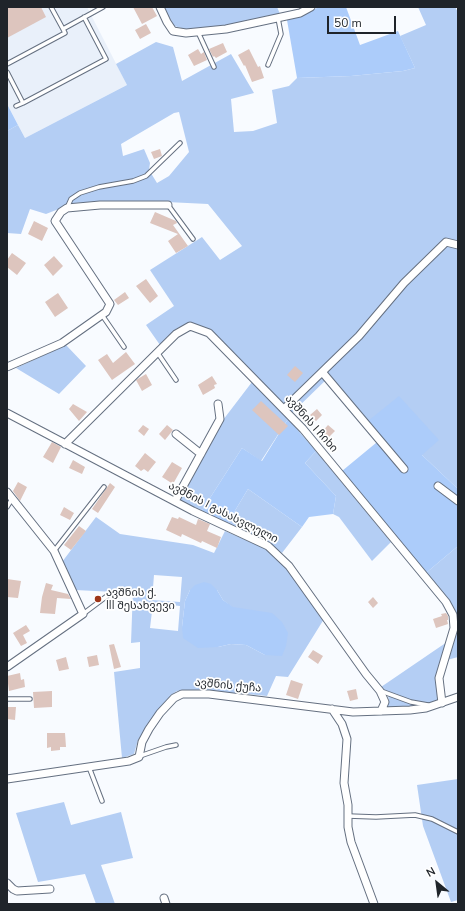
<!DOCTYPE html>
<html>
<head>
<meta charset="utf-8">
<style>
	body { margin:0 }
	#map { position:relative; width:465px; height:911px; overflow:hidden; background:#f8fbff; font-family:"Nunito Sans",sans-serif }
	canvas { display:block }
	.frame { position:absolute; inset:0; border:8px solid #1f242a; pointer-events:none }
	.north { position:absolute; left:417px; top:863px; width:40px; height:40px; -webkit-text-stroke:3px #fff; paint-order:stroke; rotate:331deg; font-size:11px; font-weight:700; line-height:16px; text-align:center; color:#1f242a }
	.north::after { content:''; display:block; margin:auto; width:14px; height:18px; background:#1f242a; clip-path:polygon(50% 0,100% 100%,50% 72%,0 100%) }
	.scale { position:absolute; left:327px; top:16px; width:69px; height:18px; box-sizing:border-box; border:2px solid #1f242a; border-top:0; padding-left:5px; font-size:12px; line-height:14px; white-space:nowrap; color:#1f242a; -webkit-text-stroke:3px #fff; paint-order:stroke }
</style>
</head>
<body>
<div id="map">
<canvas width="465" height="911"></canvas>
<div class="frame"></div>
<div class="north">N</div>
<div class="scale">50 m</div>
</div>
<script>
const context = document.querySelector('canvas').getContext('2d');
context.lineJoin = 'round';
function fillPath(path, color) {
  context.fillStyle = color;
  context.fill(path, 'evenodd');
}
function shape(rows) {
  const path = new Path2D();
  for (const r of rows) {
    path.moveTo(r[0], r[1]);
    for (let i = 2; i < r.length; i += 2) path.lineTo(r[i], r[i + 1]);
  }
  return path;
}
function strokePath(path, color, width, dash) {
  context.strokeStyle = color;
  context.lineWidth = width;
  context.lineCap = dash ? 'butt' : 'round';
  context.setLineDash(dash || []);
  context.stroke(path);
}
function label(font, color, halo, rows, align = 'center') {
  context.font = font + ' "Nunito Sans","Noto Sans Georgian",sans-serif';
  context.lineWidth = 3.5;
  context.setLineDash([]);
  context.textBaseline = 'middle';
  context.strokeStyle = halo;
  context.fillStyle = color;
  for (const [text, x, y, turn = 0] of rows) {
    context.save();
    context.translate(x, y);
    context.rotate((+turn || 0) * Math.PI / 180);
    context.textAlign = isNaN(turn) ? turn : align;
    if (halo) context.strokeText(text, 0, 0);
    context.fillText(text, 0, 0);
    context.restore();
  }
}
fillPath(shape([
	[7,7,87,7,127,85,25,138,7,104]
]), '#e9f0fa');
fillPath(shape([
	[164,7,277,7,280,14,210,29,185,29,174,26],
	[418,7,455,7,458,12,458,489,422,455,368,421,329,377,292,413,211,331,190,322,176,329,160,345,146,325,174,306,150,270,202,237,220,260,242,246,208,204,146,201,103,201,74,203,46,214,30,209,21,234,7,233,7,131,18,125,25,138,127,85,116,64,156,42,173,47,182,81,231,54,254,93,231,99,234,132,253,131,277,123,272,90,289,86,297,78,351,76,403,71,415,68,400,36,426,25],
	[179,112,189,152,169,176,157,183,149,170,150,163,144,149,123,156,121,144,174,113],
	[66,345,86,366,59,394,16,368],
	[252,382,288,419,261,461,242,448,201,512,182,502,180,499,223,420],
	[316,451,391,542,372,561,339,517,333,514,336,496,305,463],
	[248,489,302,527,282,553,269,544,227,524],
	[96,517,120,534,193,545,214,553,225,531,264,548,274,555,286,567,324,619,288,677,276,676,267,696,247,694,185,690,177,691,171,695,138,740,134,754,122,758,114,672,140,668,140,642,131,643,133,589,115,599,115,592,75,590,62,562],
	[154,575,182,577,180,602,152,600],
	[190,590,217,590,223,600,233,608,251,611,265,655,246,645,231,644,218,647,182,627,185,601],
	[153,603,180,606,178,631,150,628],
	[458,546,458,657,447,660,457,626,426,573],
	[447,642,439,697,437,701,433,704,385,709,389,702,388,695,381,687],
	[458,779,458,900,451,902,423,826,417,785],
	[64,802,71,825,121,812,133,858,101,865,115,904,96,904,85,874,38,882,16,813]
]), '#b4cef4');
fillPath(shape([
	[319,7,346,7,360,45,398,31,415,68,403,71,351,76,297,78,287,20,302,15],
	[7,104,18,125,7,131],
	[399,396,439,440,422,455,458,489,458,546,426,573,342,471,382,438,368,421],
	[288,419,316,451,305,463,336,496,333,514,309,517,302,527,248,489,227,524,201,512,242,448,262,461],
	[204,582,211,584,217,590,223,600,233,607,272,613,282,622,288,633,286,646,282,656,265,655,246,645,231,644,218,647,198,648,183,638,182,627,185,601,190,590,195,585]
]), '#acccfa');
fillPath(shape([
	[7,7,41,7,46,17,7,38],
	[133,7,152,7,157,16,142,24],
	[146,24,151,33,140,39,135,30],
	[223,43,227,52,216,58,214,56,213,57,209,49],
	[198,49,201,54,204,52,207,60,194,66,188,55],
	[249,49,258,67,260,66,264,78,252,82,245,65,244,66,238,55],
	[160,149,162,156,154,159,151,152],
	[155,212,176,221,177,223,173,225,188,246,176,253,168,241,178,234,150,223],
	[34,221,48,228,42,241,28,234],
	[12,253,26,263,17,275,7,267,7,260],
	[54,256,63,266,53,276,44,265],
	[146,279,158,296,150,303,136,286],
	[125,292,129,298,118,305,114,300],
	[58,293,68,308,55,317,45,302],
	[126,352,135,364,112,380,98,360,107,354,113,363],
	[295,366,303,373,295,382,287,375],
	[146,374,152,385,142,391,136,380],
	[212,376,217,384,214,385,215,388,203,395,198,385],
	[261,401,288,426,279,435,252,410],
	[73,404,87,412,79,421,69,409],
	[317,409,322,415,316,421,310,415],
	[143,425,149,429,144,436,138,431],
	[167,425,173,430,165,440,159,434],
	[328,425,335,431,327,439,321,433],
	[52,442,61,447,53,463,43,457],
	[145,453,156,462,148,472,144,469,141,471,135,466],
	[73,460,85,467,82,474,69,468],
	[172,462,182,468,173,484,162,477],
	[18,482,27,487,20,501,13,491],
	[110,483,115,487,98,513,92,509],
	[64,507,74,513,70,520,60,515],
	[172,517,178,519,179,517,196,525,198,519,210,524,207,531,221,537,217,548,202,541,201,543,182,534,181,537,166,530],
	[79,526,86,531,71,550,64,545],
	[7,579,21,581,18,598,7,597],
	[46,583,53,585,51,590,68,594,71,599,57,598,55,614,40,613,42,597],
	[373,597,378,603,373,608,368,602],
	[446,613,448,616,448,620,447,620,448,624,436,628,433,619,442,616,441,614],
	[26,625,30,631,23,635,27,643,21,646,13,633],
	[114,644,121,667,114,669,109,645],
	[313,650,323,656,318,664,308,657],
	[97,655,99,665,89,667,87,657],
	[66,657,69,669,59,671,56,660],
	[20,673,21,680,24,679,25,687,9,691,7,676],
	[291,680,303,684,298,699,286,695],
	[356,689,358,699,350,701,347,691],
	[52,691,52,707,34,708,33,692],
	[7,707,16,707,15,720,7,719],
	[47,733,65,733,66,747,60,747,60,750,51,751,51,747,47,748]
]), '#ddc5be');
const lane = shape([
	[51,7,63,29],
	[198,32,214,67],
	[7,64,65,33,63,29,103,7],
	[268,65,281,34,278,18],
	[7,72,23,103,106,59,84,17],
	[16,106,23,103],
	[168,205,193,239],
	[67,208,71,199,80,193,99,187,133,181,146,176,180,143],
	[102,315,124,347],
	[157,352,176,380],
	[7,507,12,499],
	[54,551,104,487],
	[83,614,107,596],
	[381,691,411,702,428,705],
	[7,699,30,699],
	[140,756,166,747,176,745],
	[89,767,102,801],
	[348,816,376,817,415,815,432,819,458,832]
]);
const street = shape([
	[160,7,167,22,173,31,186,33,226,29,300,13,311,7],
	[7,367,62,343,106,312,110,304,55,221,61,212,67,208,100,205,168,205],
	[323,373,404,469],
	[284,409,359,336,404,283,446,242,458,245],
	[7,413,193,511,268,546,289,566,366,674,380,691,385,702,381,711],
	[176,434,201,454],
	[65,444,176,334,190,326,209,333,303,429,446,602,453,615,454,628,439,678,442,703],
	[438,486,458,501],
	[7,492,54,551,83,614,7,667],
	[175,501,220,419,218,404],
	[332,709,342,724,347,739,344,783,348,805,348,827,351,842,374,904],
	[7,779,129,761,139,757,142,742,149,729,160,713,174,698,182,694,209,694,353,712,410,710,426,708,458,697],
	[7,883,13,889,17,891,50,889],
	[164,898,166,904]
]);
strokePath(lane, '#657081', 5.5);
strokePath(street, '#657081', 9);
strokePath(lane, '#fff', 3.5);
strokePath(street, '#fff', 7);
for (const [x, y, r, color] of [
	[98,599,4,"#9d3518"]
]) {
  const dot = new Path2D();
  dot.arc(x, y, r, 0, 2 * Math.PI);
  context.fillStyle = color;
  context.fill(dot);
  strokePath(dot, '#fff', 1.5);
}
label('11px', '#1f242a', '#fff', [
	["ავშნის I ჩიხი",311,424,48],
	["ავშნის I გასასვლელი",223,513,27],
	["ავშნის ქუჩა",228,686,5]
]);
label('11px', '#1f242a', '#fff', [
	["ავშნის ქ.",106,593],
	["III შესახვევი",106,606]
], 'left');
</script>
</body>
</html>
